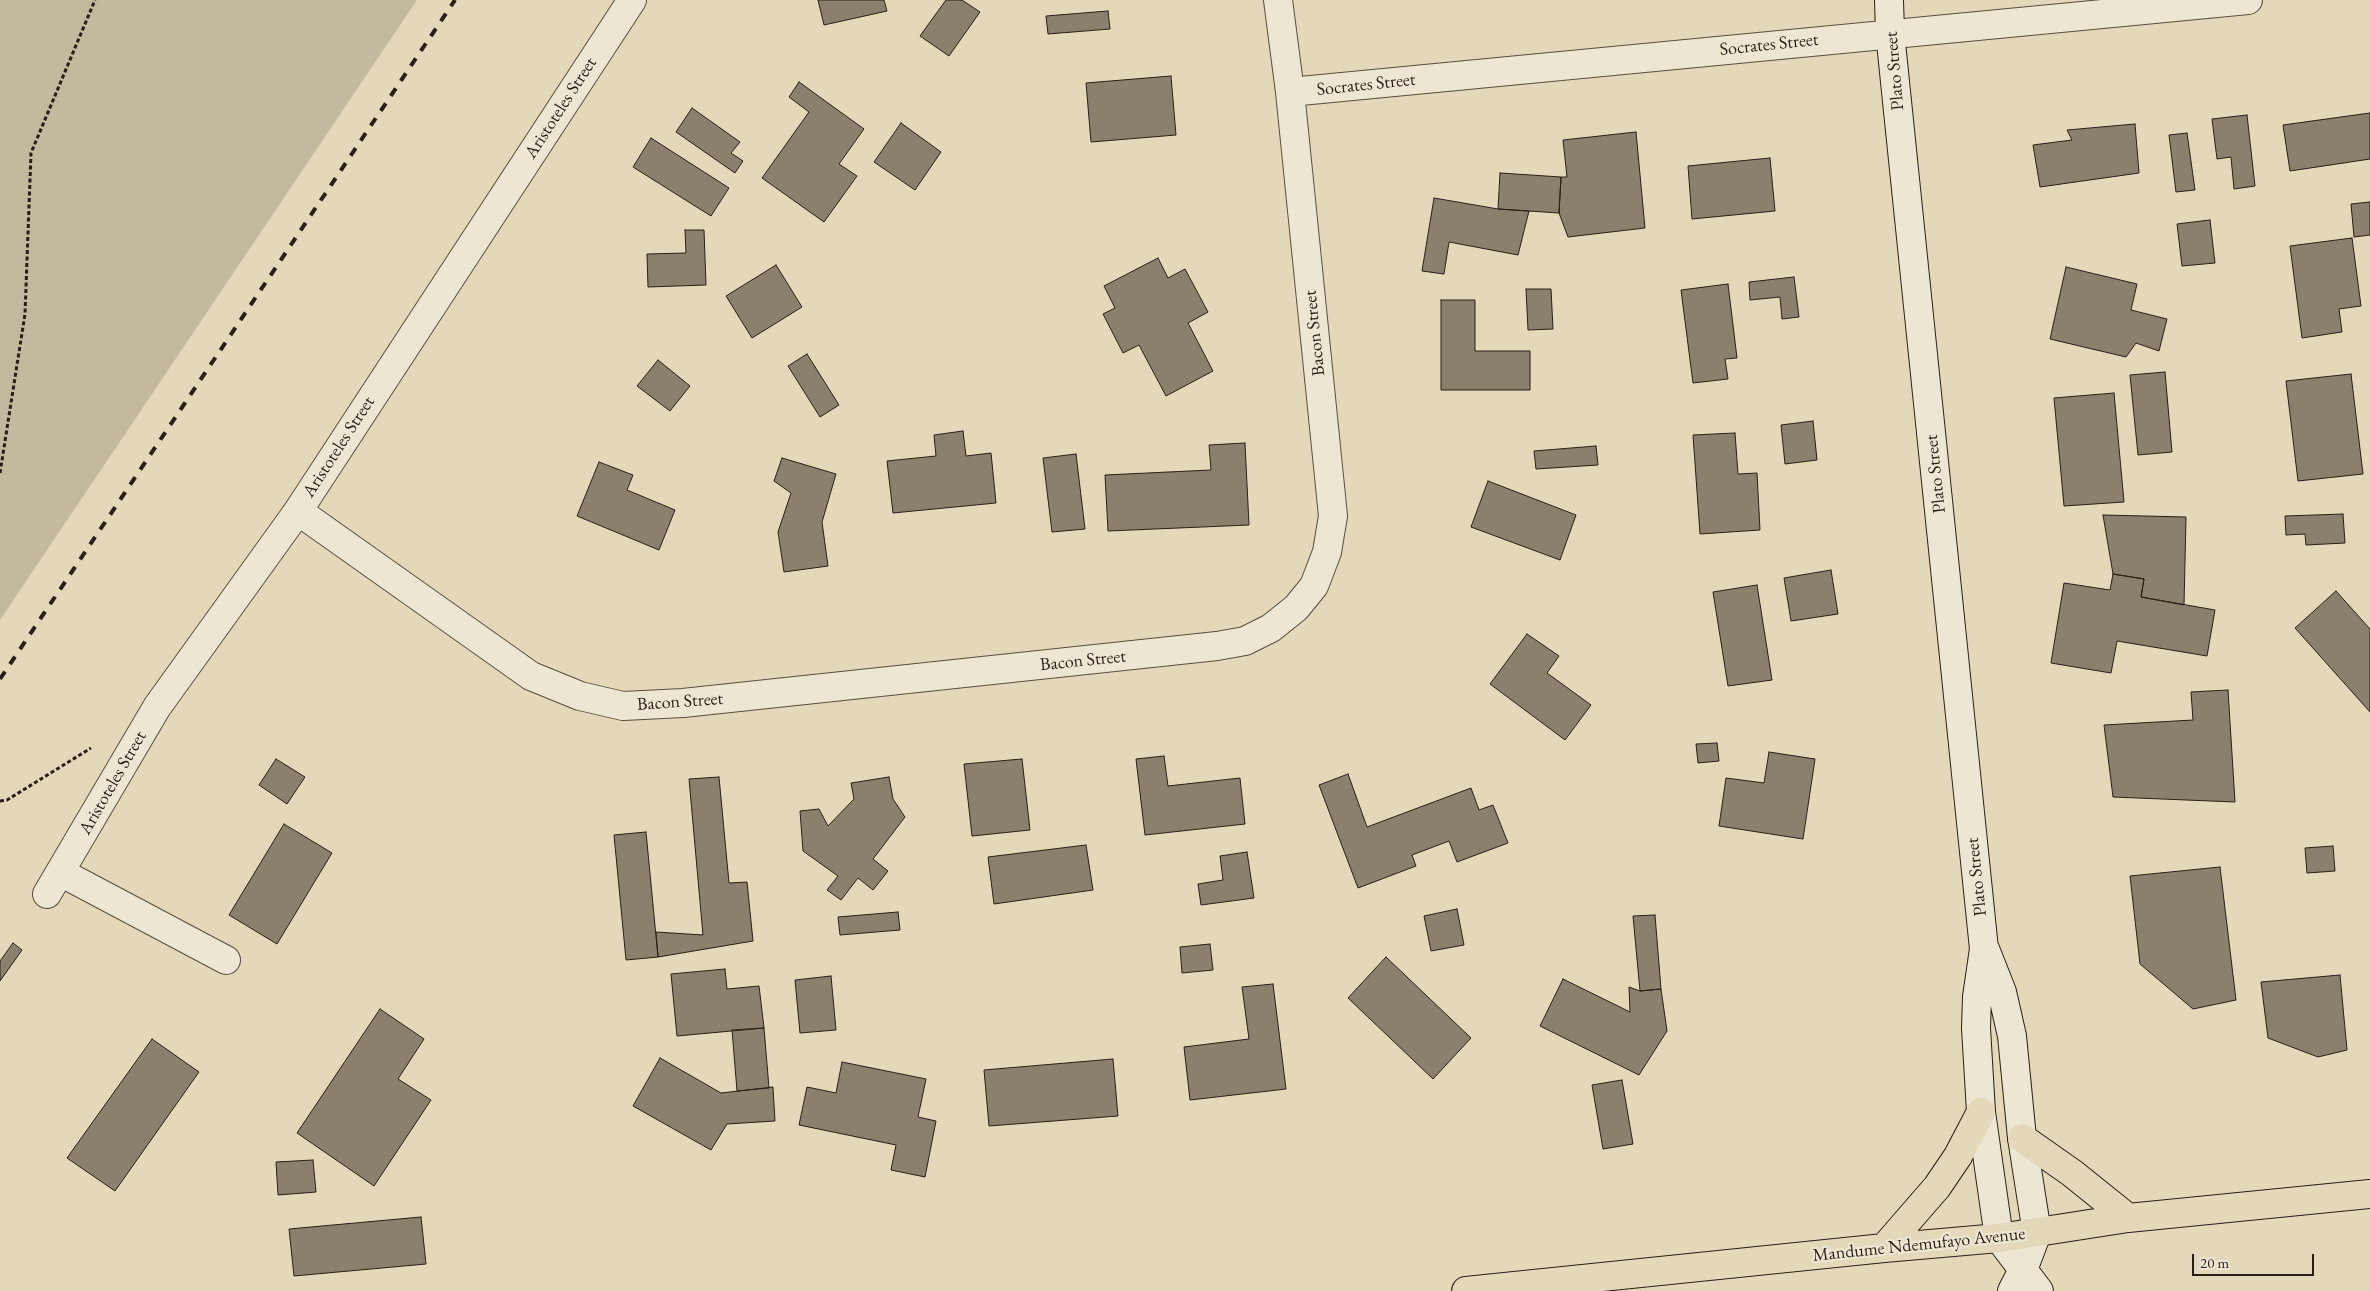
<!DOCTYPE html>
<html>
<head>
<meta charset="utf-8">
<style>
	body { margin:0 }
	#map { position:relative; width:2370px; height:1291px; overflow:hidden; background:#e3d9ba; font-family:"EB Garamond",serif }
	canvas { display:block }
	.scale { position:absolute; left:2192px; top:1254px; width:122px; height:22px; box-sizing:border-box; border:2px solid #291f15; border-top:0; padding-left:6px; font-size:15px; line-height:18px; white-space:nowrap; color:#291f15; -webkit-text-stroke:4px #ede6d2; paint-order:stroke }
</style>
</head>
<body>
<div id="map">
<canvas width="2370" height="1291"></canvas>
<div class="scale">20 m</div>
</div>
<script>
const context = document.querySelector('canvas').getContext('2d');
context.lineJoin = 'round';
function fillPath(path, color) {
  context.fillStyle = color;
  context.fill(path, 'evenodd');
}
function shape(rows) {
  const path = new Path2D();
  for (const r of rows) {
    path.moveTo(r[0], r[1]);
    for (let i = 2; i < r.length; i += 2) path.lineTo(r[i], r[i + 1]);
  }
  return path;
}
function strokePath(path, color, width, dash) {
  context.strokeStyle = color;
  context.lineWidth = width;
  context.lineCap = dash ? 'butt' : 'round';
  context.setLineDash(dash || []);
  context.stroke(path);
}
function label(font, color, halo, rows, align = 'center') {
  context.font = font + ' "EB Garamond",serif';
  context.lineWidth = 4.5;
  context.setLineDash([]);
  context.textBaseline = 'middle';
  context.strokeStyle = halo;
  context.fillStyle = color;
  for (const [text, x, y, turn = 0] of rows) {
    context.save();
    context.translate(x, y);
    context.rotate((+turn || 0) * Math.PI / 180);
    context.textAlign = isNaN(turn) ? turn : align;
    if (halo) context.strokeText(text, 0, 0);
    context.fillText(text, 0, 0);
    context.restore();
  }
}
fillPath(shape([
	[0,0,417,0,0,620]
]), '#c3b99e');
const building = shape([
	[818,0,884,0,887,11,824,25,818,0],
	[946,0,962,0,980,12,949,56,920,36,946,0],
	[1108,11,1110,29,1048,34,1046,16,1108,11],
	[1171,76,1176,135,1091,142,1086,83,1171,76],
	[799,82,864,129,839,164,857,176,824,222,762,178,809,112,789,97,799,82],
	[692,108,740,142,731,153,743,161,735,173,676,132,692,108],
	[2370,113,2370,159,2290,171,2283,125,2370,113],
	[2247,115,2255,186,2234,189,2231,157,2217,159,2212,119,2247,115],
	[901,123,941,152,915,190,874,162,901,123],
	[2135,124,2139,173,2040,187,2033,145,2072,140,2067,130,2135,124],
	[1636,132,1645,228,1568,237,1559,213,1561,177,1567,177,1563,140,1636,132],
	[2187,133,2195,190,2176,192,2169,135,2187,133],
	[651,138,729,188,711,216,633,167,651,138],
	[1770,158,1775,211,1692,219,1688,166,1770,158],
	[1500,173,1561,177,1559,213,1498,209,1500,173],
	[1434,198,1498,209,1529,211,1518,255,1449,242,1444,274,1422,271,1434,198],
	[2370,202,2370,235,2354,237,2351,204,2370,202],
	[2210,220,2215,263,2182,266,2177,224,2210,220],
	[685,230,704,230,706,285,648,287,647,254,686,253,685,230],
	[2352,238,2361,306,2339,309,2342,332,2302,338,2290,246,2352,238],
	[1158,258,1168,278,1185,269,1208,312,1188,323,1213,371,1166,396,1139,345,1123,353,1103,314,1115,308,1104,286,1158,258],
	[776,265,802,307,752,338,726,296,776,265],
	[2066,267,2137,284,2131,310,2167,319,2159,351,2136,343,2126,357,2050,339,2066,267],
	[1794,277,1799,317,1782,319,1780,297,1750,300,1749,282,1794,277],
	[1728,284,1737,358,1725,359,1728,379,1693,383,1681,290,1728,284],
	[1526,289,1551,289,1553,329,1528,330,1526,289],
	[1441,300,1475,300,1475,351,1530,351,1530,390,1441,390,1441,300],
	[807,354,839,405,820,417,788,366,807,354],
	[658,360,690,386,670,411,637,386,658,360],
	[2165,372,2172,452,2138,455,2130,375,2165,372],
	[2351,374,2363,474,2298,481,2286,381,2351,374],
	[2114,393,2124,502,2064,506,2054,398,2114,393],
	[1813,421,1817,460,1785,464,1781,425,1813,421],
	[963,431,966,456,991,453,996,503,893,513,887,461,936,456,934,435,963,431],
	[1735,433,1738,474,1757,473,1760,530,1700,534,1693,435,1735,433],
	[1245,443,1249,525,1108,531,1105,475,1211,470,1209,445,1245,443],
	[1596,446,1598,465,1536,469,1534,451,1596,446],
	[1076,454,1085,529,1052,532,1043,458,1076,454],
	[782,458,836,474,822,522,828,566,784,572,778,532,791,493,774,481,782,458],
	[599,462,633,475,627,490,675,510,659,550,577,516,599,462],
	[1488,481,1576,515,1560,560,1471,527,1488,481],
	[2343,514,2345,543,2306,545,2305,534,2286,535,2285,516,2343,514],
	[2103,515,2186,517,2184,605,2141,597,2144,579,2113,574,2103,515],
	[1831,570,1838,614,1791,621,1784,578,1831,570],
	[2113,574,2144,579,2141,597,2215,610,2207,656,2117,641,2111,673,2051,663,2064,583,2110,590,2113,574],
	[1757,585,1772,680,1728,686,1713,592,1757,585],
	[2336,591,2370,629,2370,712,2295,628,2336,591],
	[1527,634,1559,656,1547,673,1591,705,1565,740,1490,684,1527,634],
	[2228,690,2235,802,2113,797,2104,725,2193,720,2191,692,2228,690],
	[1717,743,1719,761,1698,763,1696,744,1717,743],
	[1769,752,1815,759,1803,839,1719,826,1726,778,1764,783,1769,752],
	[1164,756,1168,786,1240,778,1245,824,1145,835,1136,759,1164,756],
	[276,759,305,777,287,804,259,785,276,759],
	[1022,759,1030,830,972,836,964,764,1022,759],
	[1348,774,1367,827,1471,788,1479,810,1493,805,1508,843,1457,862,1449,841,1412,855,1416,866,1358,888,1319,785,1348,774],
	[719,777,729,883,747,882,753,941,658,957,656,932,703,935,689,779,719,777],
	[889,777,893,799,905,817,873,859,888,871,873,890,858,878,841,900,827,890,838,876,803,851,800,811,819,809,828,826,854,799,851,783,889,777],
	[284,824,332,853,277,944,229,915,284,824],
	[646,832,658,957,626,960,614,835,646,832],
	[1086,845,1093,890,994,904,988,857,1086,845],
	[2333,846,2335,871,2307,873,2305,848,2333,846],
	[1247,852,1254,898,1201,905,1198,884,1223,880,1220,856,1247,852],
	[2220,867,2236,1000,2193,1009,2140,964,2130,876,2220,867],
	[1457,909,1464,945,1431,951,1424,916,1457,909],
	[898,912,900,930,840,935,838,917,898,912],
	[1655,915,1661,989,1640,991,1633,916,1655,915],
	[13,943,22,950,0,981,0,961,13,943],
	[1210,944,1213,970,1182,973,1180,947,1210,944],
	[1386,957,1471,1038,1433,1079,1348,998,1386,957],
	[725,969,727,989,759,986,764,1028,677,1036,671,974,725,969],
	[2340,975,2347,1050,2318,1057,2268,1038,2261,982,2340,975],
	[831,976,836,1030,800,1033,795,980,831,976],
	[1563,979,1630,1012,1629,987,1640,991,1661,989,1667,1031,1639,1075,1540,1026,1563,979],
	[1273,984,1286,1089,1190,1100,1184,1047,1249,1039,1242,987,1273,984],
	[380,1009,424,1039,398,1079,431,1100,374,1186,297,1133,380,1009],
	[764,1028,769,1088,737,1091,732,1030,764,1028],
	[152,1039,199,1072,115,1191,67,1158,152,1039],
	[660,1058,721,1093,773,1087,775,1121,727,1124,711,1150,633,1106,660,1058],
	[1113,1059,1118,1116,989,1126,984,1070,1113,1059],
	[842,1062,926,1079,918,1117,936,1121,925,1177,891,1170,896,1145,799,1125,807,1087,836,1093,842,1062],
	[1622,1080,1633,1144,1603,1149,1592,1085,1622,1080],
	[313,1160,316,1192,278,1195,276,1162,313,1160],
	[421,1217,426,1264,294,1276,289,1229,421,1217]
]);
fillPath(building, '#8a806b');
strokePath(building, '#291f15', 1);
const street = shape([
	[1290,92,2248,0],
	[298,511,531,676,580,696,623,706,683,703,1217,646,1245,641,1271,628,1296,608,1314,586,1327,552,1333,516,1290,92,1278,0],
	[60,872,226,960],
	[47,894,157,707,298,511,632,0]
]);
const secondary = shape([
	[1889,0,1890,33,1984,949,1977,997,1976,1028,1981,1112,1999,1238,2039,1291],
	[1985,949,2002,992,2012,1036,2022,1138,2037,1233,2023,1270,2012,1291]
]);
const primary = shape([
	[2022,1138,2072,1173,2128,1218],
	[1884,1248,1937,1187,1958,1156,1981,1112],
	[1466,1291,1884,1248,1999,1238,2128,1218,2370,1194]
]);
strokePath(street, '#584e3e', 30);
strokePath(secondary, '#291f15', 30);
strokePath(primary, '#291f15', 30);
strokePath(shape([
	[0,473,25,314,31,153,95,0],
	[0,801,7,800,91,748]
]), '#291f15', 3, [4, 2.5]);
strokePath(street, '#ede6d2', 28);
strokePath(secondary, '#ede6d2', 28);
strokePath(primary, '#e3d9ba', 28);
strokePath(shape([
	[0,679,455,0]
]), '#291f15', 4, [9, 9]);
label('18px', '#291f15', '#ede6d2', [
	["Socrates Street",1769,45,-6],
	["Plato Street",1895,71,-95],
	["Socrates Street",1366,85,-6],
	["Aristoteles Street",561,108,-57],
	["Bacon Street",1315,333,-96],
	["Aristoteles Street",339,447,-57],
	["Plato Street",1936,474,-96],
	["Bacon Street",1083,661,-6],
	["Bacon Street",680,702,-4],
	["Aristoteles Street",113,783,-60],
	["Plato Street",1977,877,-96],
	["Mandume Ndemufayo Avenue",1919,1245,-6]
]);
</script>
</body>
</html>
